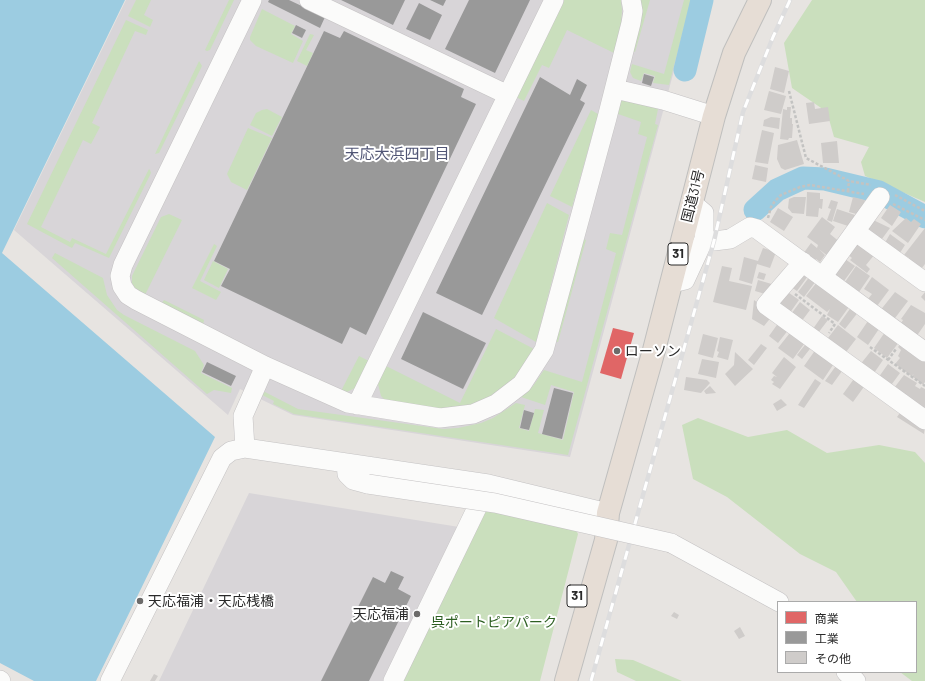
<!DOCTYPE html>
<html>
<head>
<meta charset="utf-8">
<style>
	body { margin:0 }
	#map { position:relative; width:925px; height:681px; overflow:hidden; background:#e7e4e1; font-family:Barlow,"Noto Sans JP",sans-serif }
	canvas { display:block }
	.legend { position:absolute; left:777px; top:601px; width:140px; height:72px; box-sizing:border-box; background:#fff; border:1px solid #aaa; margin:0; padding:5px 7px; list-style:none; font-size:12px; color:#2a2a2a }
	.legend li { display:flex; align-items:center; gap:8px; height:20px }
	.legend b { width:20px; border:1px solid #aaa }
</style>
</head>
<body>
<div id="map">
<canvas width="925" height="681"></canvas>
<ul class="legend">
<li><b style="height:11px;background:#e06666"></b>商業</li>
<li><b style="height:11px;background:#999"></b>工業</li>
<li><b style="height:11px;background:#cfccca"></b>その他</li>
</ul>
</div>
<script>
const context = document.querySelector('canvas').getContext('2d');
context.lineJoin = 'round';
function fillPath(path, color) {
  context.fillStyle = color;
  context.fill(path, 'evenodd');
}
function shape(rows) {
  const path = new Path2D();
  for (const r of rows) {
    path.moveTo(r[0], r[1]);
    for (let i = 2; i < r.length; i += 2) path.lineTo(r[i], r[i + 1]);
  }
  return path;
}
function strokePath(path, color, width, dash) {
  context.strokeStyle = color;
  context.lineWidth = width;
  context.lineCap = dash ? 'butt' : 'round';
  context.setLineDash(dash || []);
  context.stroke(path);
}
function label(font, color, halo, rows, align = 'center') {
  context.font = font + ' Barlow,"Noto Sans JP",sans-serif';
  context.lineWidth = 4;
  context.setLineDash([]);
  context.textBaseline = 'middle';
  context.strokeStyle = halo;
  context.fillStyle = color;
  for (const [text, x, y, turn = 0] of rows) {
    context.save();
    context.translate(x, y);
    context.rotate((+turn || 0) * Math.PI / 180);
    context.textAlign = isNaN(turn) ? turn : align;
    if (halo) context.strokeText(text, 0, 0);
    context.fillText(text, 0, 0);
    context.restore();
  }
}
fillPath(shape([
	[126,0,693,0,570,457,293,415,240,389,228,415,14,230],
	[249,493,459,527,385,681,159,681]
]), '#d8d5d8');
fillPath(shape([
	[136,0,151,0,144,15,153,20,150,27,128,16],
	[229,0,234,0,210,50,207,51,205,50],
	[563,0,621,0,622,10,621,24,614,53,567,30,549,68,542,65,524,101,516,97],
	[641,0,650,0,635,52,632,51,641,9],
	[684,0,691,0,669,85,653,83,655,76,644,73,641,81,633,78,630,72,632,64,664,74],
	[812,0,925,0,925,202,865,176,861,162,869,147,834,137,827,112,792,88,784,43],
	[262,9,295,26,291,34,303,41,293,63,256,46,250,40,250,37],
	[126,20,148,30,146,35,135,31,92,123,100,127,91,144,83,140,41,227,70,242,72,238,106,254,149,169,150,170,151,173,109,258,75,243,72,248,27,224],
	[310,34,314,35,306,50,313,53,307,66,297,61],
	[199,61,202,66,159,153,155,154],
	[621,99,658,109,655,124,658,125,568,455,294,414,273,404,274,401,260,394,265,392,298,409,443,429,458,428,481,423,493,418,516,403,525,405,519,428,529,431,535,409,544,410,538,433,563,440,574,392,551,385,545,405,521,397,533,386,544,370,582,382,616,253,606,249,610,233,622,235,647,137,638,134,641,122,618,114,616,111],
	[267,109,282,117,272,136,250,125,256,113,262,110],
	[591,110,598,114,572,207,550,196],
	[248,128,272,138,247,190,231,182,227,174],
	[547,203,569,215,536,342,494,318],
	[169,214,182,220,144,297,136,290,132,283,132,276,161,217],
	[583,239,586,240,558,342,555,341],
	[214,244,217,246,200,281,221,292,216,300,192,288],
	[55,253,103,278,107,295,117,310,124,315,195,351,204,365,201,373,232,388,231,393,214,390,207,394,52,258],
	[213,261,228,269,219,288,204,280],
	[164,300,204,320,203,325,161,304],
	[496,329,534,349,521,373,497,394,471,407,443,411,386,401,381,396,378,384,386,366,460,403],
	[359,356,369,361,357,387,345,393,341,391],
	[698,418,748,437,787,430,827,453,879,445,915,452,925,463,925,681,912,681,900,672,916,672,916,602,857,602,836,572,800,554,727,497,693,479,682,425],
	[490,505,574,525,578,534,540,681,400,681,481,511],
	[615,659,633,660,682,681,636,681,617,672]
]), '#cadfbd');
fillPath(shape([
	[0,0,125,0,2,253,215,437,96,681,0,681]
]), '#9ccce1');
fillPath(shape([
	[0,663,34,681,0,681]
]), '#e7e4e1');
fillPath(shape([
	[613,328,634,333,621,379,600,373]
]), '#e06666');
fillPath(shape([
	[269,0,289,0,325,17,320,28,268,2],
	[341,0,405,0,393,25],
	[430,0,446,0,443,6],
	[469,0,530,0,495,73,445,49],
	[419,3,442,15,430,40,406,29],
	[296,25,306,30,302,38,292,33],
	[324,31,340,38,344,31,464,89,461,97,476,104,366,335,350,327,342,344,221,286,230,269,214,261],
	[644,74,654,77,651,86,642,83],
	[540,77,570,95,577,79,587,85,580,100,585,103,482,315,436,293],
	[423,312,486,343,463,389,401,359],
	[207,362,236,376,231,386,202,372],
	[554,388,573,393,562,439,542,434],
	[524,410,534,413,529,430,520,428],
	[391,571,404,577,398,589,411,596,369,681,321,681,373,577,385,583]
]), '#999');
strokePath(shape([
	[685,70,702,0],
	[755,210,777,190,803,178,825,179,879,192,925,217]
]), '#9ccce1', 23);
fillPath(shape([
	[775,67,789,71,784,93,770,89],
	[769,91,786,96,781,114,764,110],
	[814,102,815,109,828,107,830,121,809,124,806,103],
	[787,107,791,107,790,118,792,118,792,124,793,124,792,138,789,138,788,140,780,139,783,109,787,110],
	[771,117,780,118,779,129,763,126,764,120],
	[762,130,774,133,768,164,755,162],
	[797,140,804,164,785,170,781,168,777,159,778,145],
	[837,141,839,163,823,163,821,143],
	[755,165,768,168,766,182,752,179],
	[807,192,820,193,820,199,823,199,822,209,819,208,818,217,806,216],
	[794,197,806,197,804,214,792,213,788,208,789,199],
	[853,197,865,200,860,215,849,212],
	[831,200,838,202,832,222,827,220,831,209,828,208],
	[890,205,901,212,892,226,881,218],
	[778,208,793,217,784,231,770,222],
	[837,209,855,215,851,227,833,221],
	[822,217,835,227,830,234,841,243,830,258,819,249,825,255,820,262,816,259,813,262,803,254,811,243,817,248,818,245,807,237],
	[906,218,911,222,914,219,921,224,908,243,892,231],
	[871,219,890,228,879,243,863,231],
	[925,228,925,264,918,273,905,263,909,258,904,255],
	[890,234,905,245,898,256,883,246],
	[856,239,875,254,866,265,870,269,867,273,850,260,852,258,846,253],
	[763,248,776,252,770,268,757,264,752,284,739,280,744,257,758,261],
	[842,257,855,266,844,281,833,273],
	[722,266,732,268,729,281,752,286,746,310,713,302],
	[856,266,870,276,859,292,845,282],
	[800,270,808,276,797,291,788,285],
	[759,272,766,274,764,280,757,278],
	[810,276,816,281,804,297,798,292],
	[872,277,889,290,877,306,868,299,872,294,864,289],
	[758,280,775,285,772,296,755,291],
	[817,282,851,304,838,322,827,315,830,309,827,312,806,296],
	[785,290,799,300,789,314,775,303],
	[895,292,908,301,892,322,879,312],
	[925,292,925,301,921,297],
	[754,300,773,315,764,326,752,319],
	[800,302,810,310,801,322,791,314],
	[911,305,925,313,925,324,916,337,900,325,903,320,901,319],
	[852,306,859,311,845,329,839,324],
	[822,316,828,320,815,337,810,333],
	[870,318,881,326,868,345,857,337],
	[779,322,789,329,778,343,769,336],
	[838,325,856,339,843,356,825,342],
	[793,329,807,340,793,359,778,348],
	[885,332,899,342,887,358,874,348],
	[703,334,718,338,713,358,698,354],
	[720,337,733,340,728,360,717,357,719,352,717,351],
	[808,341,813,345,802,359,797,355],
	[903,341,925,360,925,382,923,385,912,376,914,374,911,376,895,364,900,358,898,356,901,350,898,347],
	[761,344,767,348,754,365,748,360],
	[816,349,835,362,823,380,804,366],
	[871,351,883,360,872,376,859,366],
	[735,352,753,369,735,386,725,374,734,365],
	[784,357,796,367,780,389,772,384,774,382,771,380,774,376,777,377,772,373],
	[702,359,719,362,716,378,698,374],
	[838,363,845,367,832,385,825,381],
	[888,364,900,373,889,388,876,381],
	[904,375,917,383,915,386,920,389,921,387,925,389,925,407,920,414,891,392],
	[856,376,866,384,853,402,843,394],
	[686,377,707,380,710,383,701,393,684,390],
	[815,379,821,383,804,408,798,405],
	[710,386,716,393,706,394,704,391],
	[781,399,787,405,777,411,773,404],
	[902,410,925,425,924,434,897,417],
	[674,612,679,615,677,619,671,616],
	[740,627,745,636,739,639,734,631],
	[154,674,158,676,155,681,150,681]
]), '#cfccca');
const minor = shape([
	[252,0,123,265,120,276,122,286,128,295,136,300,265,366,348,403,440,418,473,414,496,404,522,384,544,350,607,118,631,23,633,11,631,0],
	[309,0,508,95],
	[615,89,663,100,714,116],
	[856,232,925,282],
	[704,239,714,241,730,239,750,227,757,229,925,352],
	[803,262,766,305,925,420],
	[823,276,880,197],
	[672,283,685,280,704,239,704,213,691,202],
	[357,405,554,0],
	[245,448,243,416,265,366],
	[346,464,347,474,353,480,368,484],
	[671,543,779,602],
	[846,672,856,681],
	[0,680,1,681],
	[110,681,222,458,231,451,245,448,488,484,608,513],
	[393,681,487,487]
]);
const highway = shape([
	[566,681,606,540,608,513,654,350,714,116,734,53,760,0]
]);
strokePath(minor, '#c4c2c3', 20);
strokePath(highway, '#bfbfbe', 24);
strokePath(shape([
	[789,91,806,158,849,181,871,185],
	[848,191,849,181],
	[895,195,925,211],
	[893,204,925,220],
	[768,218,771,207,775,201,781,195,800,187,810,185,864,194],
	[795,294,835,324,829,333],
	[870,347,925,386],
	[888,360,896,349]
]), '#c3c3c2', 2.5, [3, 2]);
strokePath(minor, '#fbfbfa', 19);
strokePath(highway, '#e6ddd5', 22);
const rail = shape([
	[591,681,714,241,743,112,773,37,790,0]
]);
strokePath(rail, '#ddddde', 4.5);
strokePath(rail, '#fff', 3, [9]);
const minorBridge = shape([
	[368,484,495,503,671,543]
]);
strokePath(minorBridge, '#c4c2c3', 20, []);
strokePath(minorBridge, '#fbfbfa', 19);
for (const [x, y, r, color] of [
	[617,351,4,"#6c6b6a"],
	[140,601,4,"#6c6b6a"],
	[417,614,4,"#6c6b6a"]
]) {
  const dot = new Path2D();
  dot.arc(x, y, r, 0, 2 * Math.PI);
  context.fillStyle = color;
  context.fill(dot);
  strokePath(dot, '#fff', 1.5);
}
for (const [x, y, w] of [
	[678,254,20],
	[577,596,20]
]) {
  const box = new Path2D();
  box.roundRect(x - w / 2, y - 11, w, 22, 3);
  context.fillStyle = '#fff';
  context.fill(box);
  strokePath(box, '#2a2a2a', 1);
}
label('bold 13px', '#2a2a2a', null, [
	["31",678,254],
	["31",577,596]
]);
label('14px', '#2a2a2a', '#fff', [
	["国道31号",693,196,-76]
]);
label('14px', '#2a2a2a', '#fff', [
	["ローソン",625,351],
	["天応福浦・天応桟橋",148,601],
	["天応福浦",409,614,"right"]
], 'left');
label('14px', '#2d5f22', '#fff', [
	["呉ポートピアパーク",494,622]
]);
label('15px', '#505575', '#fff', [
	["天応大浜四丁目",397,154]
]);
</script>
</body>
</html>
